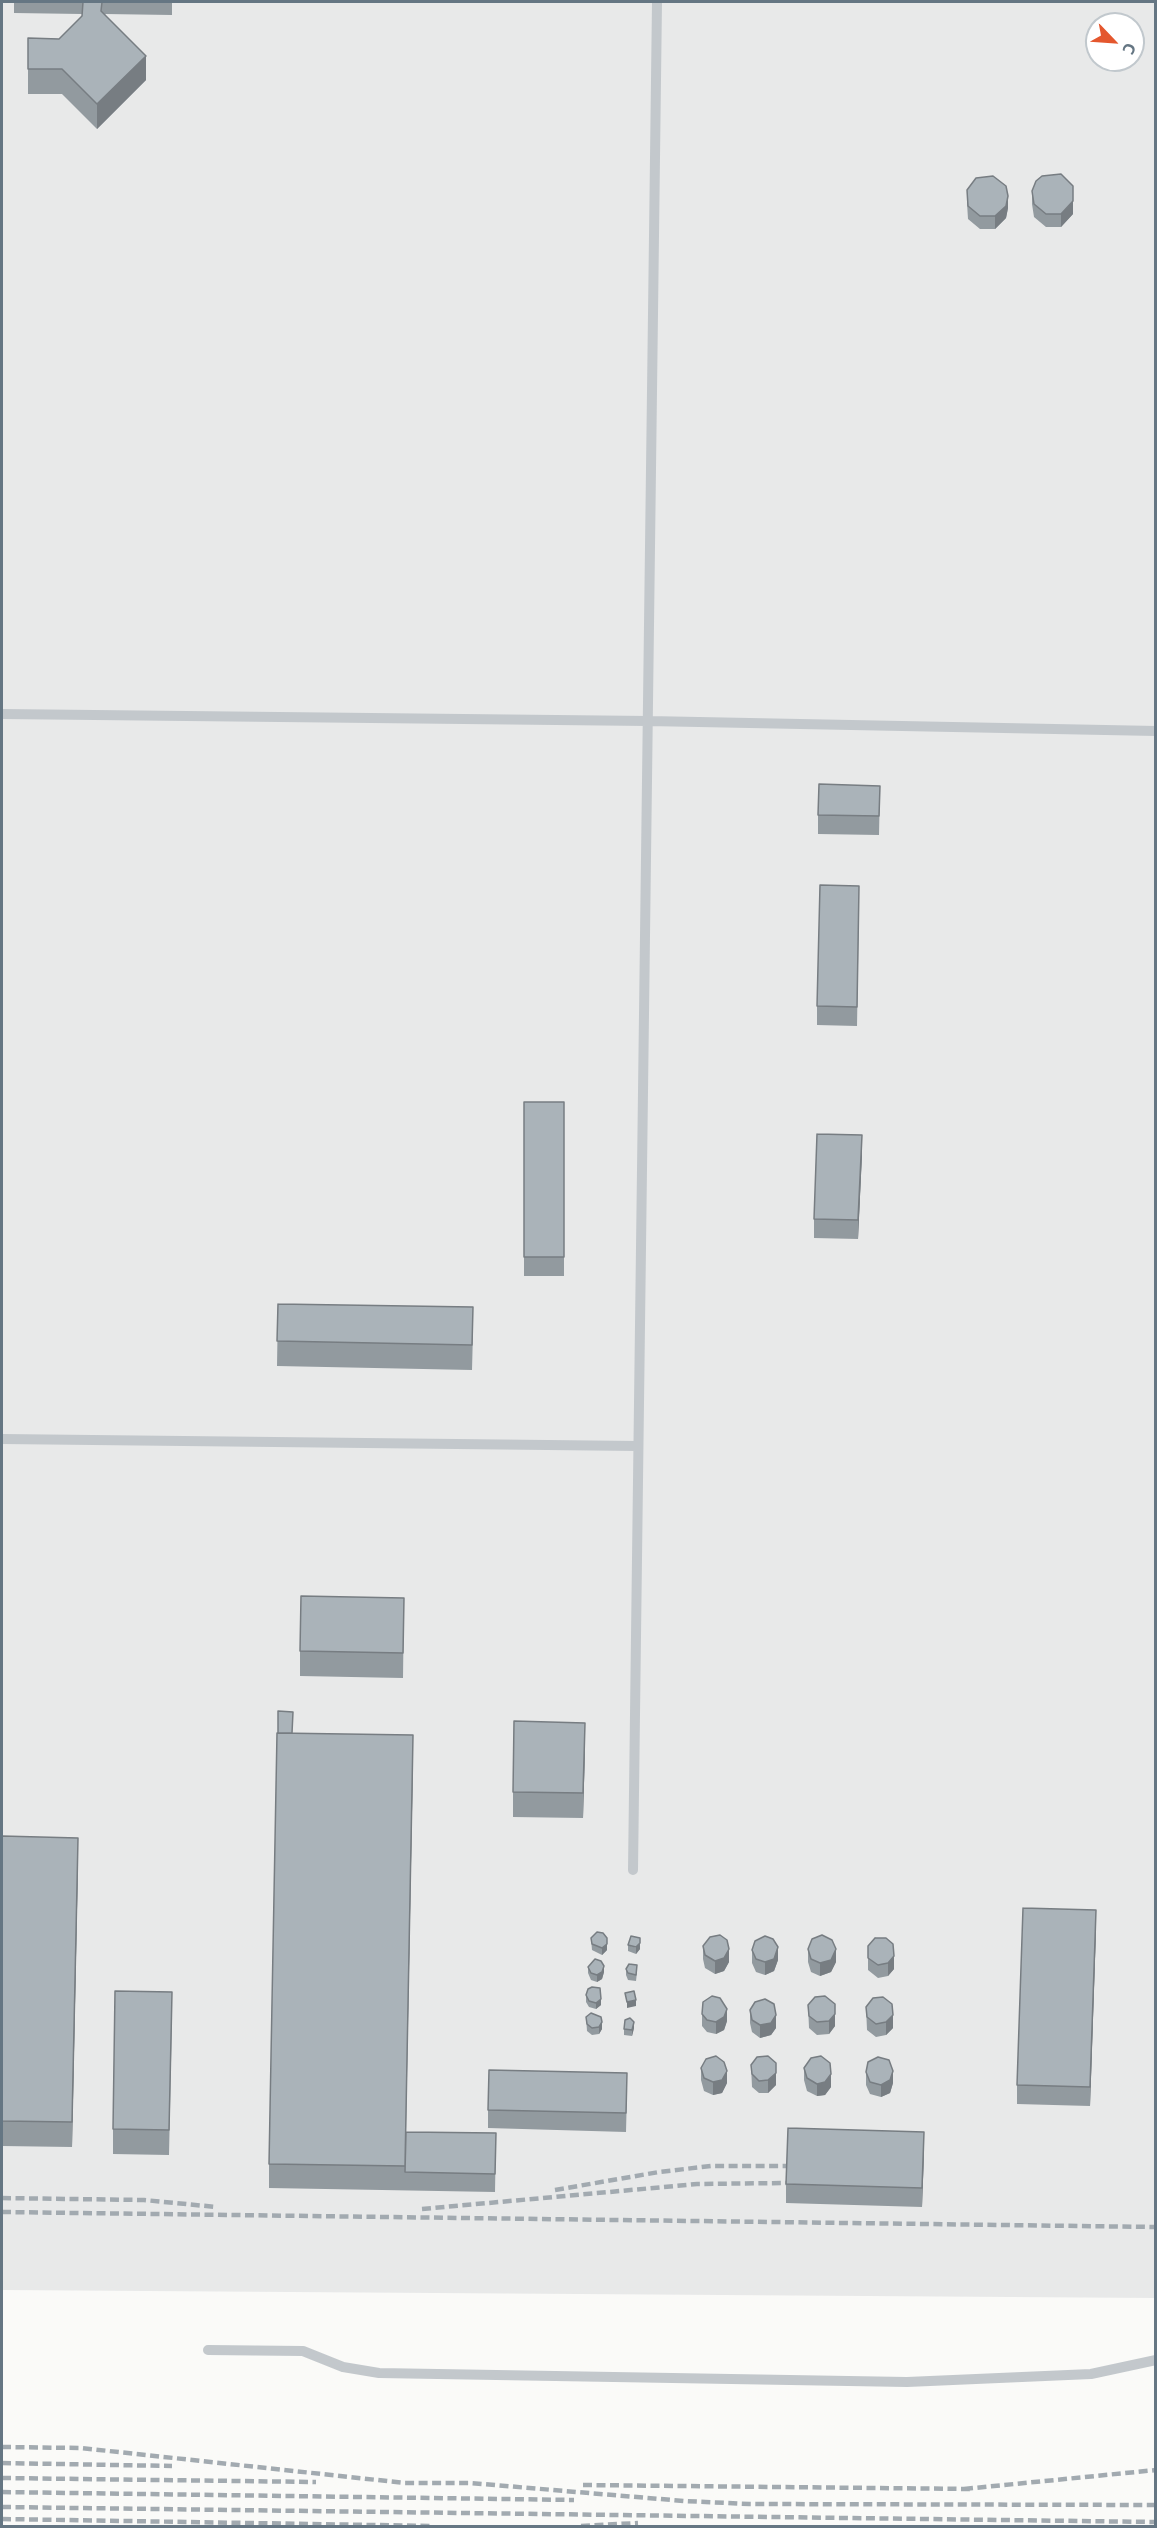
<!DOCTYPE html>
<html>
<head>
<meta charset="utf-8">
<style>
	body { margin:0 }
	#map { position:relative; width:1157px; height:2528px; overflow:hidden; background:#fafaf8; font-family:"Noto Sans",sans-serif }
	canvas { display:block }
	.frame { position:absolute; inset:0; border:3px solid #657683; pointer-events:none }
	.north { position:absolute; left:1085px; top:12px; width:60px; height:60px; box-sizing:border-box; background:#fff; border:2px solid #c1c8cd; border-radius:50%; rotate:115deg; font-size:16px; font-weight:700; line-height:24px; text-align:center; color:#657683 }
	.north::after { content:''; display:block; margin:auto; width:21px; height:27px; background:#e4572e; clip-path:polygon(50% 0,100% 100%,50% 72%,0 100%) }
</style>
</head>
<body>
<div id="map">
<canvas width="1157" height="2528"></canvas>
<div class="frame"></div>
<div class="north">С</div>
</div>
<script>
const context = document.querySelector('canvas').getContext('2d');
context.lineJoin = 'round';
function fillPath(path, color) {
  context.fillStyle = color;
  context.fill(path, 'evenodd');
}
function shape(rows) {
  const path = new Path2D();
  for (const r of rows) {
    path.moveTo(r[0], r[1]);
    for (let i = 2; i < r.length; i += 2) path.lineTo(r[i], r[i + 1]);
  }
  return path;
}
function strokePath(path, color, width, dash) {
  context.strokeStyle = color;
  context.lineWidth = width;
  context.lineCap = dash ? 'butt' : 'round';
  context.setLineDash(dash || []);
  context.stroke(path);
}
fillPath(shape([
	[2,2,1155,2,1155,2298,2,2290],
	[1097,24,1133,24,1133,60,1097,60]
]), '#e8e9e9');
strokePath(shape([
	[2,714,648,721,1156,731],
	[2,1439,638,1446],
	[633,1870,657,2],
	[208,2350,303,2351,343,2367,379,2373,907,2382,1091,2374,1156,2360]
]), '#c3c8cc', 10);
strokePath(shape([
	[555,2190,659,2172,711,2166,788,2166],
	[2,2198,144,2200,216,2207],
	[422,2209,697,2184,787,2183],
	[2,2212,1156,2227],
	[2,2447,81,2448,405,2483,470,2483,684,2501,749,2504,1156,2505],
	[2,2463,172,2466],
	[2,2478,316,2482],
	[583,2485,972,2489],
	[964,2489,1156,2470],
	[2,2492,574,2500],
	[2,2507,1156,2522],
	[2,2519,434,2526],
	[581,2526,638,2523]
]), '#a2aab0', 4.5, [9, 4.5]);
fillPath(shape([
	[14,2,172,2,172,15,105,14,146,80,97,129,62,94,28,94,28,38,59,39,82,16,82,14,14,13],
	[967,190,1008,208,1006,218,995,229,980,229,968,219,967,203],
	[1032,191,1073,214,1061,227,1046,227,1034,217,1032,204],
	[880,786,879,835,818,834,818,815],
	[859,905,857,1026,817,1025,817,1006],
	[524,1102,564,1102,564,1276,524,1276],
	[862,1154,858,1239,814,1238,814,1219],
	[278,1304,473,1332,472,1370,277,1366],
	[404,1598,403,1678,300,1676,300,1651],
	[292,1733,413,1760,406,2132,496,2133,495,2192,269,2188,269,2164],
	[585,1747,583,1818,513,1817,513,1792],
	[2,1836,78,1862,72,2147,2,2146],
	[1096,1929,1090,2106,1017,2104,1017,2085],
	[591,1938,607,1944,607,1950,602,1955,592,1950],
	[628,1945,640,1949,636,1954,628,1951],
	[703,1946,729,1962,724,1971,715,1974,705,1968,703,1959],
	[868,1946,894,1969,888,1976,878,1978,868,1970],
	[808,1949,836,1962,831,1972,820,1976,811,1972,808,1962],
	[752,1950,778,1960,774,1971,765,1975,756,1972,752,1963],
	[588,1967,604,1972,602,1979,597,1982,591,1980,588,1973],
	[626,1969,637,1972,636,1981,628,1980,626,1975],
	[586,1995,601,2005,596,2009,589,2007,586,2002],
	[808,2005,835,2026,829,2034,817,2035,809,2028],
	[866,2007,893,2028,886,2035,876,2037,867,2030],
	[750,2010,776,2028,771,2035,760,2038,752,2032,750,2023],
	[702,2014,727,2021,724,2030,716,2034,707,2032,702,2026],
	[172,2016,169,2155,113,2154,113,2129],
	[586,2017,602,2029,599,2034,592,2035,587,2031],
	[634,2028,632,2036,624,2035,624,2029],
	[751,2065,776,2085,768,2093,759,2093,752,2087],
	[701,2068,727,2083,722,2093,713,2095,704,2091,701,2080],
	[804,2068,831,2087,825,2095,817,2096,807,2091,804,2080],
	[866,2072,893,2083,890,2093,881,2097,870,2094,866,2085],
	[627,2092,626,2132,488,2128,488,2110],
	[924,2151,922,2207,786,2203,786,2184]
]), '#929a9f');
fillPath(shape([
	[146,56,146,80,97,129,97,104],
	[1008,196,1008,208,1006,218,995,229,995,216],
	[1073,201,1073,214,1061,227,1061,214],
	[862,1135,862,1154,858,1239,858,1220],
	[585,1723,585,1747,583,1818,583,1793],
	[413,1735,413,1760,405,2172],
	[78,1838,78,1862,72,2147,72,2122],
	[1096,1910,1096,1929,1090,2106,1090,2087],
	[607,1938,607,1950,602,1955,602,1948],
	[640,1943,640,1949,636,1954,636,1947],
	[778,1947,778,1960,774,1971,765,1975,765,1962],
	[729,1949,729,1962,724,1971,715,1974,715,1961],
	[836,1949,836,1962,831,1972,820,1976,820,1963],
	[894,1956,894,1969,888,1976,888,1963],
	[604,1966,604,1972,602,1979,597,1982,597,1975],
	[601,1999,601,2005,596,2009,596,2003],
	[636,2000,636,2006,627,2008,627,2002],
	[727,2009,727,2021,724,2030,716,2034,716,2022],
	[835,2014,835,2026,829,2034,829,2021],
	[776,2015,776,2028,771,2035,760,2038,760,2025],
	[893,2015,893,2028,886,2035,886,2022],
	[602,2022,602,2029,599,2034,599,2027],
	[634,2022,634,2028,632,2036,632,2030],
	[727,2071,727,2083,722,2093,713,2095,713,2082],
	[893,2071,893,2083,890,2093,881,2097,881,2085],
	[776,2073,776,2085,768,2093,768,2080],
	[831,2074,831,2087,825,2095,817,2096,817,2084],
	[924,2132,924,2151,922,2207,922,2188]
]), '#777d82');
const building = shape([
	[83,2,102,2,101,11,146,56,97,104,62,69,28,69,28,38,59,39,82,16,83,2],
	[1061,174,1073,186,1073,201,1061,214,1046,214,1034,204,1032,191,1036,181,1042,176,1061,174],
	[993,176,1006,186,1008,196,1006,206,995,216,980,216,968,206,967,190,976,178,993,176],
	[819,784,880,786,879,816,818,815,819,784],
	[820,885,859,886,857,1007,817,1006,820,885],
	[524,1102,564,1102,564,1257,524,1257,524,1102],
	[817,1134,862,1135,858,1220,814,1219,817,1134],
	[278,1304,473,1307,472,1345,277,1341,278,1304],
	[301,1596,404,1598,403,1653,300,1651,301,1596],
	[278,1711,293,1712,292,1733,278,1733,278,1711],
	[514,1721,585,1723,583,1793,513,1792,514,1721],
	[277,1733,413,1735,405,2166,269,2164,277,1733],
	[2,1836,78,1838,72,2122,2,2121,2,1836],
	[1023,1908,1096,1910,1090,2087,1017,2085,1023,1908],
	[597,1932,603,1933,607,1938,607,1944,602,1948,592,1944,591,1938,597,1932],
	[720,1935,727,1940,729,1949,724,1958,715,1961,705,1955,703,1946,710,1937,720,1935],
	[822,1935,832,1940,836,1949,831,1960,820,1963,811,1959,808,1949,812,1939,822,1935],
	[631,1936,640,1938,640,1943,636,1947,628,1945,631,1936],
	[765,1936,773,1939,778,1947,774,1959,765,1962,756,1959,752,1950,755,1941,765,1936],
	[875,1938,886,1938,893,1944,894,1956,888,1963,878,1965,868,1958,868,1946,875,1938],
	[595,1959,601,1961,604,1966,602,1972,597,1975,591,1973,588,1967,595,1959],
	[629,1964,637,1965,636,1975,628,1973,626,1969,629,1964],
	[592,1987,600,1988,601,1999,596,2003,589,2001,586,1995,588,1989,592,1987],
	[115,1991,172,1992,169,2130,113,2129,115,1991],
	[634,1991,636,2000,627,2002,625,1993,634,1991],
	[712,1996,720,1998,727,2009,724,2017,716,2022,707,2020,702,2014,703,2002,712,1996],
	[825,1996,835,2004,835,2014,829,2021,817,2022,809,2016,808,2005,815,1997,825,1996],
	[883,1997,892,2004,893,2015,886,2022,876,2024,867,2017,866,2007,873,1998,883,1997],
	[765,1999,774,2004,776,2015,771,2023,760,2025,752,2020,750,2010,755,2002,765,1999],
	[591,2013,601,2017,602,2022,599,2027,592,2028,587,2024,586,2017,591,2013],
	[630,2018,634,2022,632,2030,624,2029,625,2020,630,2018],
	[716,2056,724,2062,727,2071,722,2080,713,2082,704,2078,701,2068,706,2059,716,2056],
	[768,2056,776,2063,776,2073,768,2080,759,2081,752,2074,751,2065,757,2057,768,2056],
	[821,2056,830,2063,831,2074,825,2082,817,2084,807,2078,804,2068,811,2058,821,2056],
	[878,2057,889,2060,893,2071,890,2080,881,2085,870,2082,866,2072,868,2062,878,2057],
	[489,2070,627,2073,626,2113,488,2110,489,2070],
	[788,2128,924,2132,922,2188,786,2184,788,2128],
	[406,2132,496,2133,495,2174,405,2172,406,2132]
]);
fillPath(building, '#aab3b9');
strokePath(building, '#777d82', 1.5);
</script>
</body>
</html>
